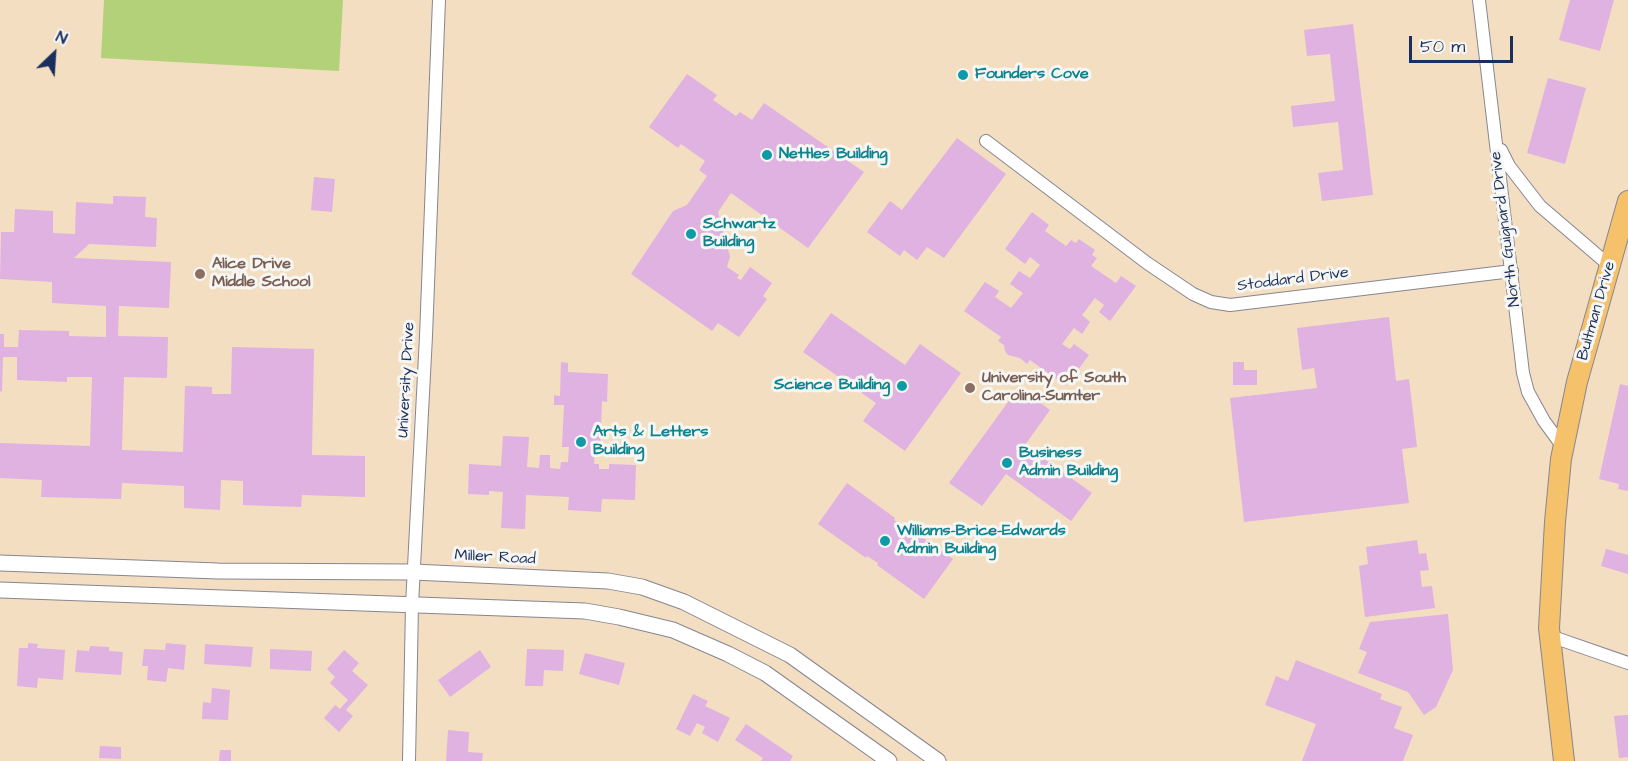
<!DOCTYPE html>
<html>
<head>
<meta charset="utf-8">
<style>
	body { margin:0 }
	#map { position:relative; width:1628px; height:761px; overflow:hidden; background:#f3dec2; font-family:"Architects Daughter",sans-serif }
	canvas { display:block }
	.north { position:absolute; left:24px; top:24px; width:60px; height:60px; -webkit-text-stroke:4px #f6f6f2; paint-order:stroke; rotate:25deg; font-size:16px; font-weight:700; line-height:24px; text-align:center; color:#1b2f5e }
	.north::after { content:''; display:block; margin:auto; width:21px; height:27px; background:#1b2f5e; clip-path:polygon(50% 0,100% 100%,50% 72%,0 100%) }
	.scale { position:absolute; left:1409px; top:36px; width:104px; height:27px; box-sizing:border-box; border:3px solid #1b2f5e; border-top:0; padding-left:8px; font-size:18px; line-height:21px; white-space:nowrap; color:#1b2f5e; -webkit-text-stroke:4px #f6f6f2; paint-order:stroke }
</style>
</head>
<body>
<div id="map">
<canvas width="1628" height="761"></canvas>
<div class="north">N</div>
<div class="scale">50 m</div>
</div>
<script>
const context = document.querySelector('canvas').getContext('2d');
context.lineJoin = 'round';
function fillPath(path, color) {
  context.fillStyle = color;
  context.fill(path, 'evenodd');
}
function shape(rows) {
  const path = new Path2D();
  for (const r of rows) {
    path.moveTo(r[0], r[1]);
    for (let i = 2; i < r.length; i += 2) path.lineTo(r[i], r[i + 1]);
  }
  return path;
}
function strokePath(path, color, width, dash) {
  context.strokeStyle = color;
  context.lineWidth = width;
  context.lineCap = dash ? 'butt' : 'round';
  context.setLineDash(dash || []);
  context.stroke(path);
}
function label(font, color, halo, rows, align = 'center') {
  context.font = font + ' "Architects Daughter",sans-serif';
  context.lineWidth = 6;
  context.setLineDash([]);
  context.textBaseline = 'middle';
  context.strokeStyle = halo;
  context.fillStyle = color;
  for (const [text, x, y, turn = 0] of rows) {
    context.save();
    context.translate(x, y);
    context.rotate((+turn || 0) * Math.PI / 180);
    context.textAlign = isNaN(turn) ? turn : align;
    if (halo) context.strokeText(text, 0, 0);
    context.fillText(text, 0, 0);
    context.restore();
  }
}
fillPath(shape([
	[104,0,343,0,339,71,101,58]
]), '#b3d178');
fillPath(shape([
	[1570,0,1614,0,1600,51,1559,40],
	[1353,24,1373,195,1322,201,1318,173,1343,170,1338,122,1293,127,1291,106,1335,101,1330,54,1307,56,1304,30],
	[687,74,717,95,713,100,736,116,740,112,752,120,764,103,864,172,808,248,731,193,718,212,730,257,727,267,739,275,737,278,741,280,750,267,772,283,763,296,767,299,739,337,718,323,712,331,631,274,673,211,687,205,707,176,699,170,705,161,681,144,678,148,649,127],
	[1548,78,1586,88,1565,164,1527,153],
	[957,138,1006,174,944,258,927,247,917,260,904,250,900,256,867,232,890,201,902,210],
	[314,177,335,179,332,212,311,210],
	[113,196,146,197,145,217,157,218,156,247,89,244,74,258,171,262,169,308,119,306,118,336,168,337,167,378,124,377,122,450,183,452,185,386,212,387,212,394,231,394,232,347,314,349,312,455,365,456,365,497,302,495,301,507,243,505,243,481,221,480,220,510,184,508,184,486,122,483,121,499,41,497,42,480,0,478,0,443,90,446,92,377,67,377,67,382,17,380,17,357,3,357,2,392,0,391,0,334,4,334,4,347,18,347,19,330,69,331,69,336,106,337,106,306,52,303,52,282,0,279,1,232,14,232,15,209,53,211,53,233,75,234,76,202,113,204],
	[1032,212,1049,225,1045,231,1066,246,1071,240,1076,243,1079,239,1095,250,1092,255,1097,258,1091,266,1116,283,1121,276,1136,286,1110,321,1099,312,1104,305,1095,298,1082,315,1090,322,1082,334,1074,328,1062,344,1070,349,1074,344,1089,355,1066,386,1030,360,1027,364,1020,358,1008,355,1005,351,1004,345,998,341,1001,337,964,311,985,282,999,291,995,297,1011,308,1023,293,1010,284,1019,271,1030,278,1040,265,1030,257,1025,264,1005,249],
	[831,313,905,365,920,344,961,373,905,451,863,421,876,403,803,352],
	[1389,317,1396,381,1409,379,1417,447,1402,449,1409,503,1244,522,1230,398,1317,388,1314,368,1302,370,1297,328],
	[561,362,568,363,568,372,608,374,607,402,602,401,600,451,595,451,594,464,599,464,599,469,609,469,609,464,636,465,635,500,602,499,601,512,568,510,569,497,526,495,525,529,501,528,503,492,489,491,489,495,468,494,469,464,501,466,503,436,529,437,527,467,539,468,540,455,550,455,550,468,560,469,561,462,568,462,569,447,562,447,564,405,554,405,554,395,560,396],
	[1233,362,1244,362,1244,370,1257,370,1257,385,1233,385],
	[1620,384,1628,386,1628,491,1618,489,1619,484,1599,479],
	[1019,387,1050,410,1025,445,1092,493,1071,521,1006,474,982,506,949,483],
	[847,483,895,518,894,520,904,527,905,525,953,559,924,599,877,565,878,563,867,556,866,558,818,524],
	[1417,540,1419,554,1426,553,1429,570,1420,571,1422,587,1432,586,1435,608,1365,617,1359,566,1368,564,1366,547],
	[1606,549,1628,555,1628,574,1601,566],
	[1448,614,1453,670,1436,707,1424,715,1408,692,1358,673,1367,652,1359,649,1370,622],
	[28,643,38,644,37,648,65,650,63,680,38,678,37,688,17,686,19,648,28,648],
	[166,643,186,645,184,670,168,668,166,682,147,680,148,666,142,666,144,649,165,650],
	[205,644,253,647,251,667,204,664],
	[90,646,109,647,109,651,123,652,121,675,75,672,77,650,89,651],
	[270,649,312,651,311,671,270,669],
	[527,649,564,650,563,671,544,670,543,686,525,686],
	[344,650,359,663,352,671,368,685,346,710,353,716,339,732,324,718,335,705,340,709,348,700,330,683,335,677,327,669],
	[480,650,491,667,450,697,438,680],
	[585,653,625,663,619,685,579,674],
	[1296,660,1382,694,1380,699,1402,707,1394,728,1413,735,1403,761,1302,761,1316,724,1265,705,1276,676,1288,681],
	[212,688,230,690,228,720,202,719,203,702,211,703],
	[693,694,708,701,705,706,730,718,718,742,702,733,705,727,697,723,690,736,676,729],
	[1628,715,1628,757,1619,758,1614,716],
	[746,724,793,756,790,761,761,761,763,758,735,740],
	[448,730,469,732,468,752,483,753,482,761,446,761],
	[100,746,121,747,121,759,99,758],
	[220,750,231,750,231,761,219,761]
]), '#dfb2e1');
const minor = shape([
	[1479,0,1523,373,1528,392,1544,421,1563,447],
	[986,141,1147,263,1193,294,1211,302,1230,305,1512,271],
	[1501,150,1509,166,1540,206,1610,266],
	[1550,636,1628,663],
	[409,761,412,605,426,336,439,0]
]);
const tertiary = shape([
	[0,563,218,571,413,572,608,581,642,587,684,602,790,655,938,761],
	[0,590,585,611,619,617,673,630,728,654,765,673,889,761]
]);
const trunk = shape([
	[1564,761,1549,628,1555,522,1561,459,1577,382,1628,201]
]);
strokePath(minor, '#878690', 14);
strokePath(tertiary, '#878690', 17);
strokePath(trunk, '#878690', 22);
strokePath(minor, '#fff', 12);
strokePath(tertiary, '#fff', 15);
strokePath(trunk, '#f5c16b', 20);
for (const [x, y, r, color] of [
	[963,75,6,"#0f9aa8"],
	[767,155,6,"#0f9aa8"],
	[691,234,6,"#0f9aa8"],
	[200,274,6,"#8d6e63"],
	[902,386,6,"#0f9aa8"],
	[970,388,6,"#8d6e63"],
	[581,442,6,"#0f9aa8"],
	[1007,463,6,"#0f9aa8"],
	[885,541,6,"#0f9aa8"]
]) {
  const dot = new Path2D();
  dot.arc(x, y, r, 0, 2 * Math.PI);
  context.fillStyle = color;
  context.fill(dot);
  strokePath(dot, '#f6f6f2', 2);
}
label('bold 16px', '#0d838f', '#f6f6f2', [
	["Founders Cove",975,75],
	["Nettles Building",779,155],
	["Schwartz",703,225],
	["Building",703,243],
	["Science Building",890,386,"right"],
	["Arts & Letters",593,433],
	["Building",593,451],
	["Business",1019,454],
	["Admin Building",1019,472],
	["Williams-Brice-Edwards",897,532],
	["Admin Building",897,550]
], 'left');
label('16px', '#1b2f5e', '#f6f6f2', [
	["North Guignard Drive",1506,229,-97],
	["Stoddard Drive",1293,280,-7],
	["Bultman Drive",1597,311,-74],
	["University Drive",407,380,-87],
	["Miller Road",495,558,3]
]);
label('bold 16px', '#785e54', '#f6f6f2', [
	["Alice Drive",212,265],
	["Middle School",212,283],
	["University of South",982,379],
	["Carolina-Sumter",982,397]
], 'left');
</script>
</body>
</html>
